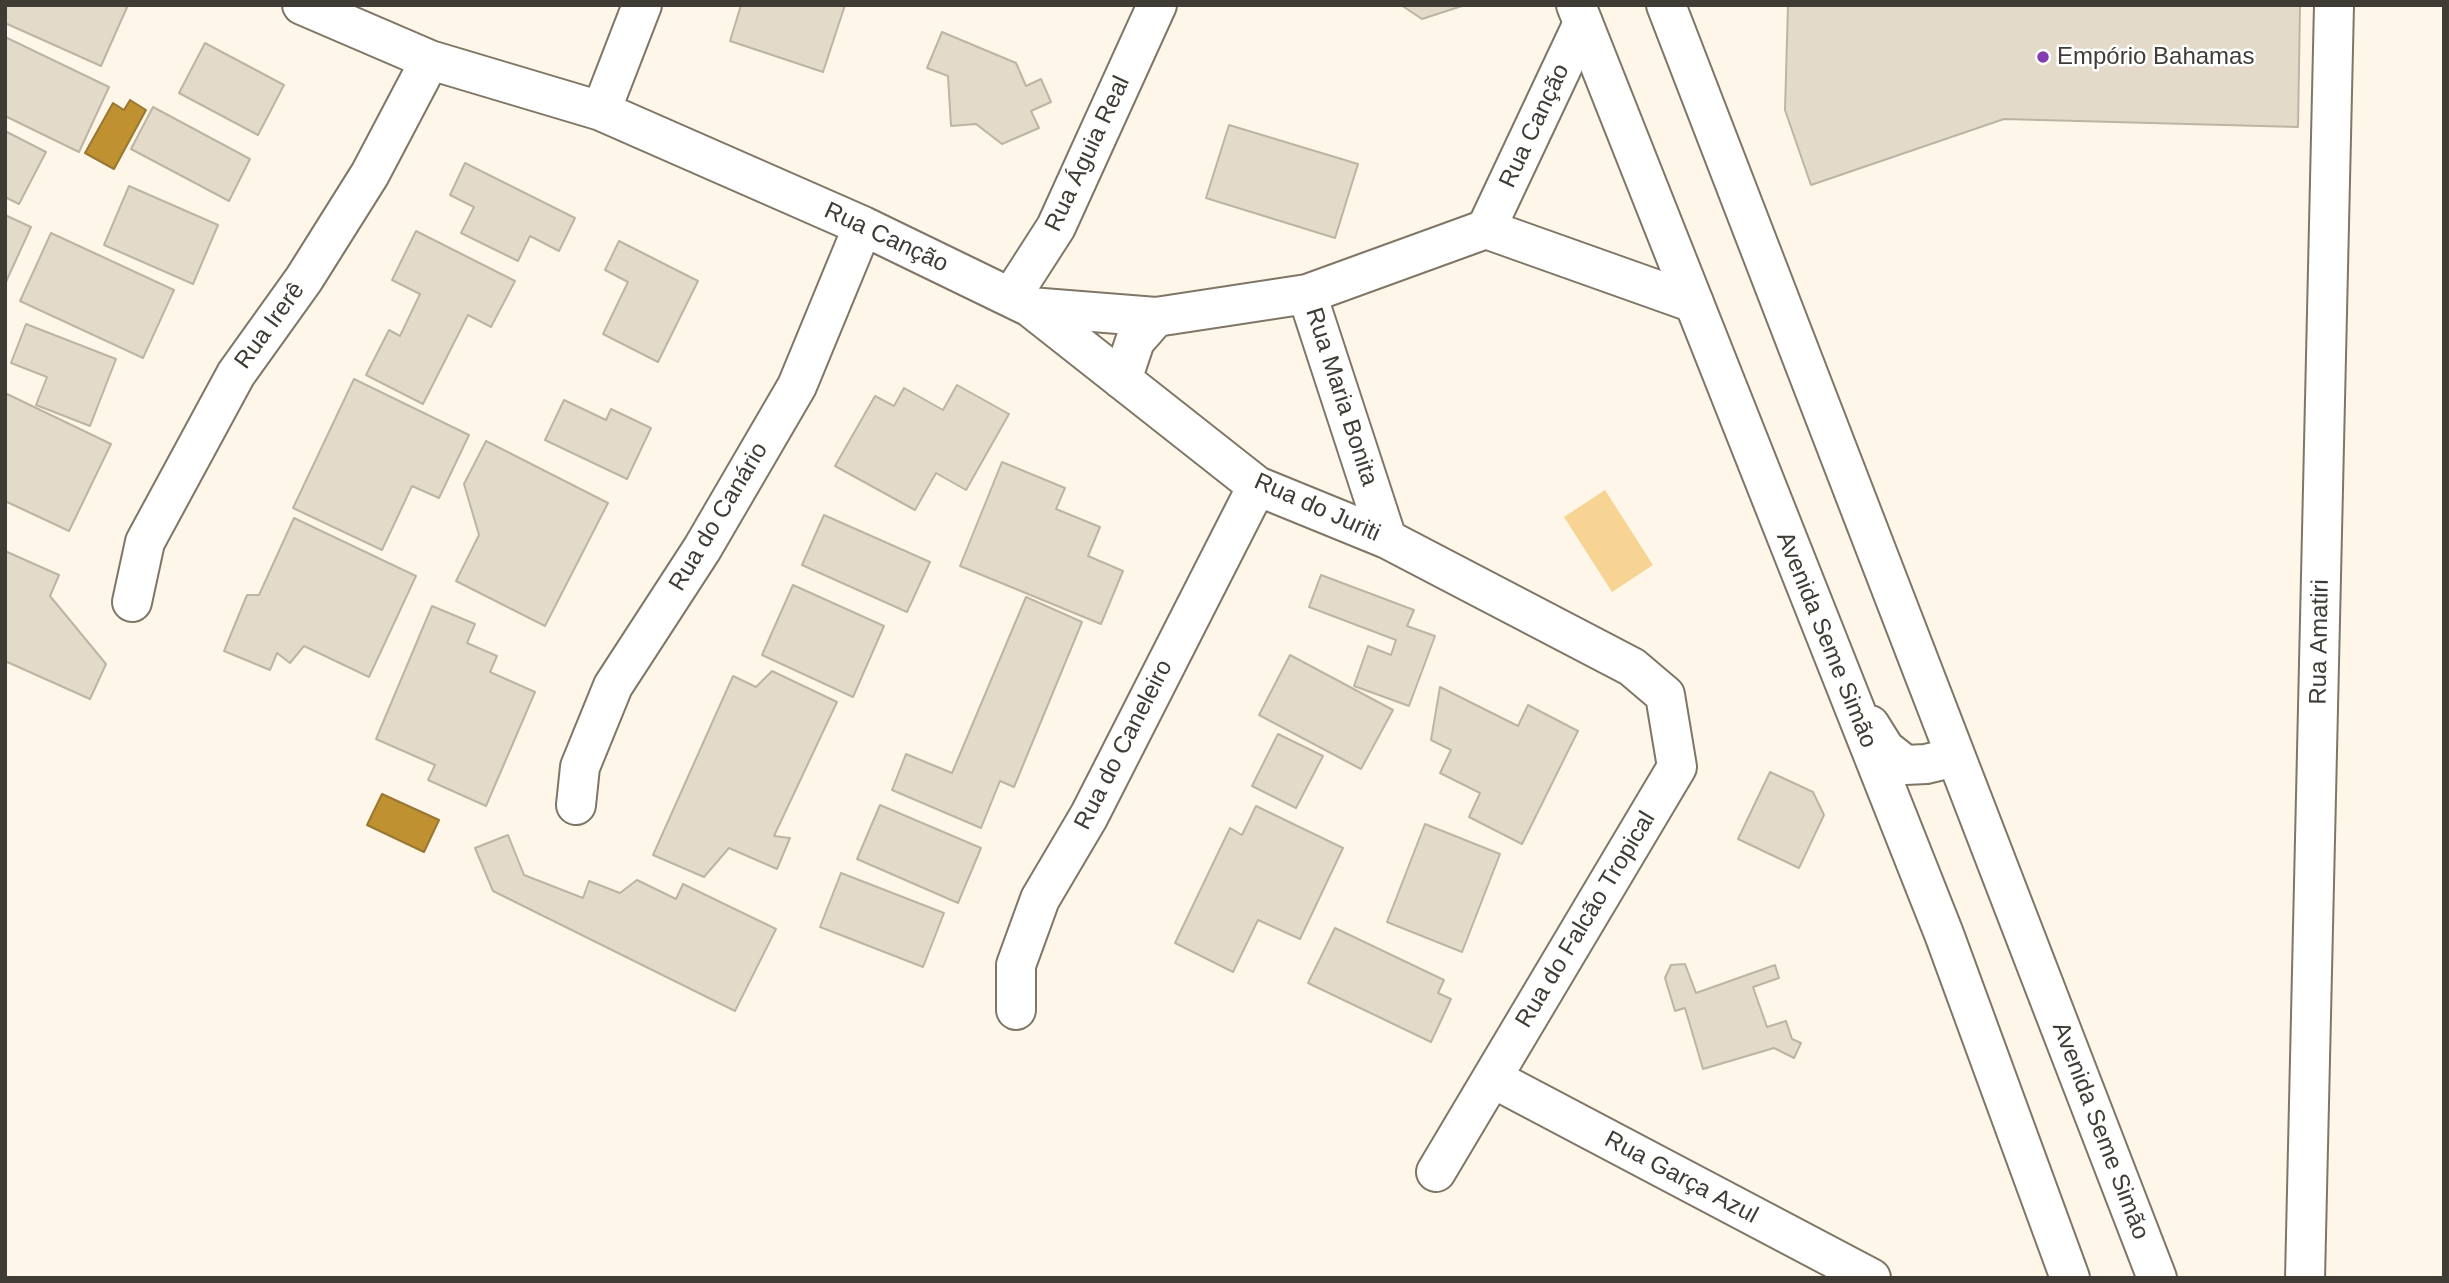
<!DOCTYPE html>
<html>
<head>
<meta charset="utf-8">
<style>
	body { margin:0 }
	#map { position:relative; width:2449px; height:1283px; overflow:hidden; background:#fef6e8; font-family:Helvetica,sans-serif }
	canvas { display:block }
	.frame { position:absolute; inset:0; border:7px solid #3f3b35; pointer-events:none }
</style>
</head>
<body>
<div id="map">
<canvas width="2449" height="1283"></canvas>
<div class="frame"></div>
</div>
<script>
const context = document.querySelector('canvas').getContext('2d');
context.lineJoin = 'round';
function fillPath(path, color) {
  context.fillStyle = color;
  context.fill(path, 'evenodd');
}
function shape(rows) {
  const path = new Path2D();
  for (const r of rows) {
    path.moveTo(r[0], r[1]);
    for (let i = 2; i < r.length; i += 2) path.lineTo(r[i], r[i + 1]);
  }
  return path;
}
function strokePath(path, color, width, dash) {
  context.strokeStyle = color;
  context.lineWidth = width;
  context.lineCap = dash ? 'butt' : 'round';
  context.setLineDash(dash || []);
  context.stroke(path);
}
function label(font, color, halo, rows, align = 'center') {
  context.font = font + ' Helvetica,sans-serif';
  context.lineWidth = 5;
  context.setLineDash([]);
  context.textBaseline = 'middle';
  context.strokeStyle = halo;
  context.fillStyle = color;
  for (const [text, x, y, turn = 0] of rows) {
    context.save();
    context.translate(x, y);
    context.rotate((+turn || 0) * Math.PI / 180);
    context.textAlign = isNaN(turn) ? turn : align;
    if (halo) context.strokeText(text, 0, 0);
    context.fillText(text, 0, 0);
    context.restore();
  }
}
fillPath(shape([
	[1605,490,1653,565,1612,592,1564,517]
]), '#f8d494');
const water = shape([
	[130,100,146,110,114,169,85,153,113,103,124,110,130,100],
	[382,794,439,820,424,852,367,825,382,794]
]);
fillPath(water, '#c09130');
strokePath(water, '#997732', 2);
const building = shape([
	[5,5,128,5,101,66,5,23,5,5],
	[741,5,845,5,823,72,730,41,741,5],
	[1401,5,1465,5,1422,19,1401,5],
	[1788,5,2300,5,2298,127,2004,119,1811,185,1785,110,1788,5],
	[942,32,1016,63,1026,86,1041,79,1051,102,1031,111,1039,128,1002,144,976,124,951,126,948,76,927,68,942,32],
	[5,37,109,87,79,152,5,116,5,37],
	[205,43,284,85,258,135,179,93,205,43],
	[153,107,250,159,229,201,131,149,153,107],
	[1229,125,1358,164,1335,238,1206,198,1229,125],
	[5,131,46,152,19,204,5,197,5,131],
	[465,163,575,218,559,251,530,236,518,261,461,233,474,207,450,195,465,163],
	[129,186,218,225,193,284,104,245,129,186],
	[5,215,31,227,5,284,5,215],
	[416,231,515,281,491,327,468,315,423,404,366,375,389,330,400,336,420,294,392,280,416,231],
	[51,233,174,290,143,358,20,301,51,233],
	[619,241,698,281,658,362,603,334,628,282,605,270,619,241],
	[26,324,116,359,90,426,36,405,47,377,11,363,26,324],
	[354,379,469,435,439,498,412,486,382,550,293,508,354,379],
	[957,385,1009,414,966,490,936,473,915,510,835,466,875,396,894,406,904,388,943,410,957,385],
	[5,393,111,444,69,531,5,501,5,393],
	[564,400,606,420,611,409,651,428,627,479,545,440,564,400],
	[486,441,608,503,545,626,456,581,479,535,464,484,486,441],
	[1002,462,1065,488,1056,509,1100,527,1088,556,1123,571,1101,624,960,566,1002,462],
	[824,515,930,562,907,612,802,565,824,515],
	[294,518,416,576,369,677,304,646,290,663,277,653,270,670,224,651,247,595,259,595,294,518],
	[5,551,59,575,50,596,106,664,90,699,5,661,5,551],
	[1321,575,1414,610,1407,626,1435,636,1409,706,1354,686,1368,646,1391,655,1396,640,1309,607,1321,575],
	[793,585,884,626,853,697,762,655,793,585],
	[1026,597,1082,622,1014,787,1000,781,981,828,892,790,906,754,952,773,1026,597],
	[432,606,475,624,467,643,497,656,490,672,535,692,486,806,428,780,435,765,376,739,432,606],
	[1290,655,1393,710,1361,769,1259,715,1290,655],
	[772,671,837,702,774,836,790,838,777,869,729,848,704,877,653,855,733,676,756,687,772,671],
	[1440,687,1518,726,1528,705,1578,731,1522,844,1469,817,1480,793,1440,773,1451,750,1431,740,1440,687],
	[1278,734,1323,756,1296,808,1252,786,1278,734],
	[1770,772,1813,792,1824,815,1799,868,1738,839,1770,772],
	[880,805,981,848,958,903,857,859,880,805],
	[1256,806,1343,848,1300,939,1258,920,1233,972,1175,943,1230,828,1242,835,1256,806],
	[1425,824,1500,854,1462,952,1387,922,1425,824],
	[508,835,524,875,583,898,589,881,620,893,637,880,676,899,683,884,776,929,735,1011,493,891,475,848,508,835],
	[841,873,944,913,923,967,820,927,841,873],
	[1335,928,1444,980,1438,993,1451,999,1431,1042,1308,983,1335,928],
	[1685,964,1696,993,1775,965,1779,978,1753,987,1767,1027,1786,1021,1792,1039,1801,1043,1794,1058,1774,1048,1703,1069,1685,1008,1675,1011,1665,978,1671,965,1685,964]
]);
fillPath(building, '#e4dac9');
strokePath(building, '#bdb4a3', 2);
const minor = shape([
	[302,5,430,60,601,111,863,226,1030,307,1156,317,1307,294,1486,229,1694,303],
	[601,111,642,5],
	[1486,229,1583,23],
	[1307,294,1387,539],
	[1011,297,1056,227,1157,5],
	[1030,307,1257,486,1387,539,1632,667,1665,695,1677,767,1436,1172],
	[1122,380,1135,341,1156,317],
	[132,602,145,542,236,374,304,279,370,174,430,60],
	[576,805,580,767,613,686,702,549,797,386,863,226],
	[1016,1010,1016,965,1040,899,1089,816,1257,486],
	[1492,1078,1871,1278],
	[2305,1278,2334,5]
]);
const major = shape([
	[1576,5,1944,934,2070,1278],
	[1666,5,2157,1278],
	[1870,725,1885,749,1905,765,1926,764,1955,757]
]);
strokePath(minor, '#7f7666', 42);
strokePath(major, '#7f7666', 42);
strokePath(minor, '#fff', 38);
strokePath(major, '#fff', 38);
for (const [x, y, r, color] of [
	[2043,57,7,"#823caf"]
]) {
  const dot = new Path2D();
  dot.arc(x, y, r, 0, 2 * Math.PI);
  context.fillStyle = color;
  context.fill(dot);
  strokePath(dot, '#fff', 2.5);
}
label('24px', '#3f3b35', '#fff', [
	["Empório Bahamas",2057,57]
], 'left');
label('24px', '#3f3b35', '#fff', [
	["Rua Canção",1535,126,-65],
	["Rua Águia Real",1088,154,-65],
	["Rua Canção",886,238,25],
	["Rua Irerê",270,326,-54],
	["Rua Maria Bonita",1341,397,72],
	["Rua do Juriti",1317,508,24],
	["Rua do Canário",719,517,-59],
	["Avenida Seme Simão",1826,640,68],
	["Rua Amatiri",2320,642,-89],
	["Rua do Caneleiro",1124,745,-63],
	["Rua do Falcão Tropical",1586,920,-59],
	["Avenida Seme Simão",2100,1131,69],
	["Rua Garça Azul",1681,1178,28]
]);
</script>
</body>
</html>
